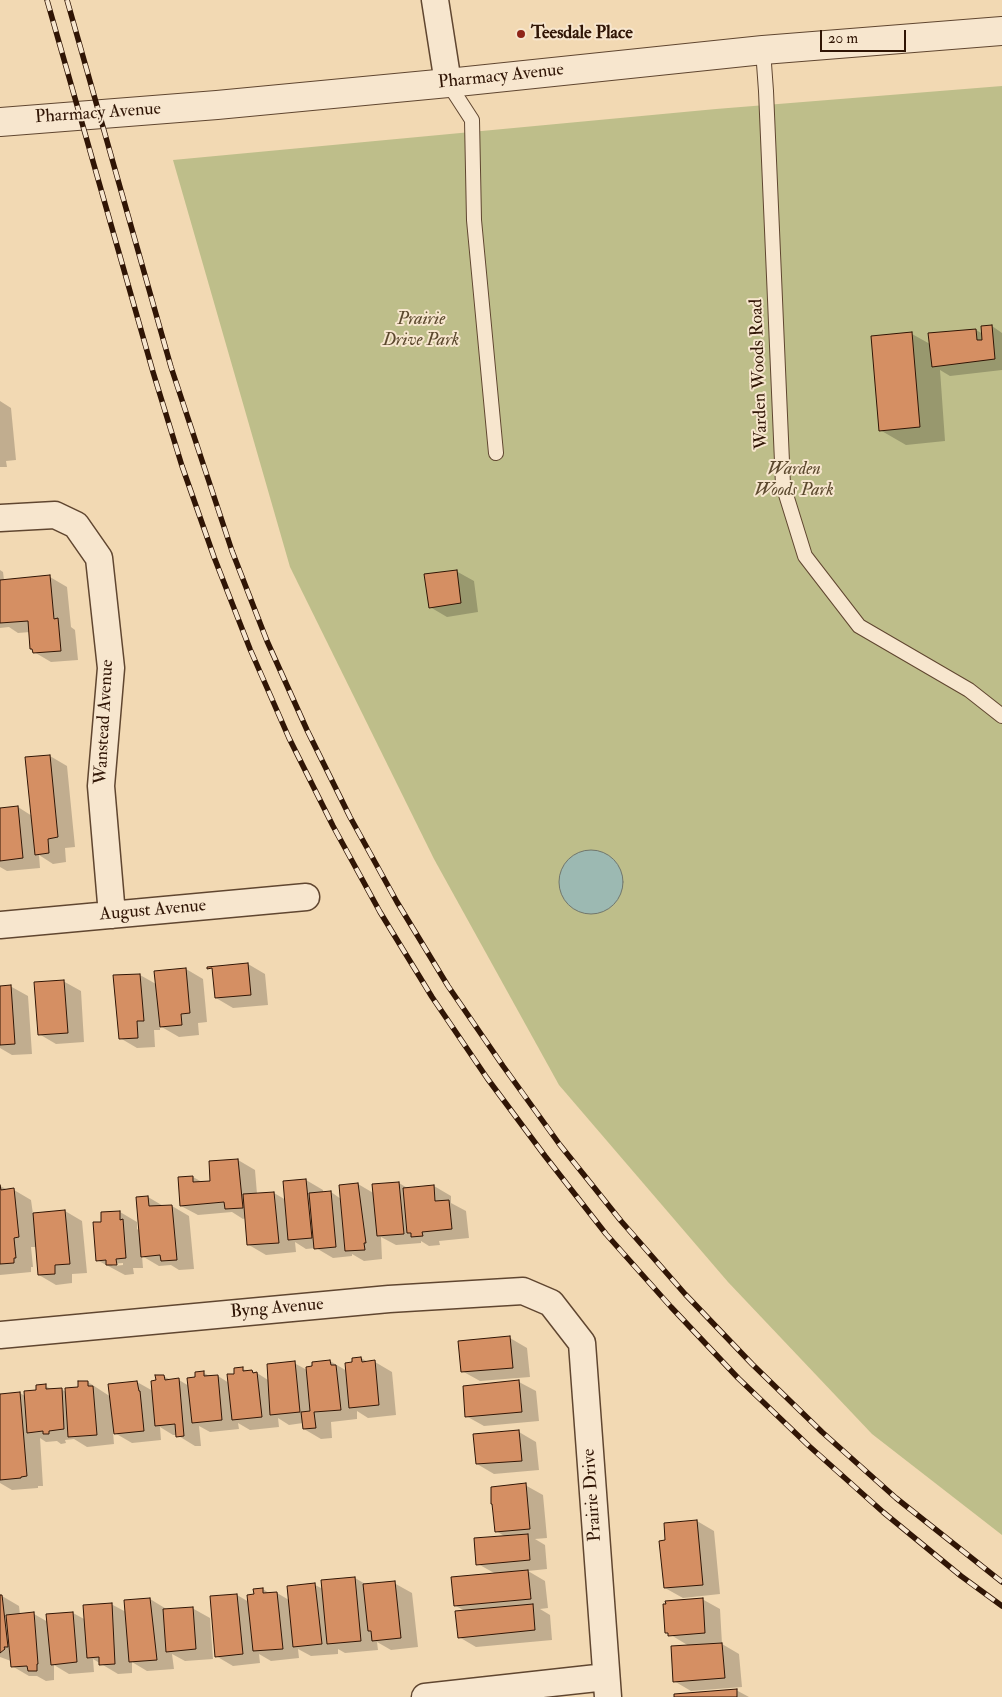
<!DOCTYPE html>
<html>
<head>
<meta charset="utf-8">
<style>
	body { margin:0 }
	#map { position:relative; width:1002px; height:1697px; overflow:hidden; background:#f2d9b3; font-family:"IM FELL Double Pica",serif }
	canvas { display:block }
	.scale { position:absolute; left:820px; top:30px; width:86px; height:22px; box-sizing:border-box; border:2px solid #301505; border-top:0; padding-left:6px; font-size:15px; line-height:18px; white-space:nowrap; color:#301505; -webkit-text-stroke:4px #f7e6ce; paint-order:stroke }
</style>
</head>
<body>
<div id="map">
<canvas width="1002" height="1697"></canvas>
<div class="scale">20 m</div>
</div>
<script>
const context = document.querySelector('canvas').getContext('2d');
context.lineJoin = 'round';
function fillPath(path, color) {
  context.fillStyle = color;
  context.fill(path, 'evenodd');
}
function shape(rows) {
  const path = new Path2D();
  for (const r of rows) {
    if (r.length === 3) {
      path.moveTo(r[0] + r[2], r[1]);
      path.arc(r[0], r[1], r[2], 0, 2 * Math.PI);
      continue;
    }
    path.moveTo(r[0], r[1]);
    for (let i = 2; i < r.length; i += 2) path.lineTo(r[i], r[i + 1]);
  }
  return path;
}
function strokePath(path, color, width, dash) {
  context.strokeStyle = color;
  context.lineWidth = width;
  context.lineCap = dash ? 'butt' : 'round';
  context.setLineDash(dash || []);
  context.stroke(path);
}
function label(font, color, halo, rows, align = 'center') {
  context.font = font + ' "IM FELL Double Pica",serif';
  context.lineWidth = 4;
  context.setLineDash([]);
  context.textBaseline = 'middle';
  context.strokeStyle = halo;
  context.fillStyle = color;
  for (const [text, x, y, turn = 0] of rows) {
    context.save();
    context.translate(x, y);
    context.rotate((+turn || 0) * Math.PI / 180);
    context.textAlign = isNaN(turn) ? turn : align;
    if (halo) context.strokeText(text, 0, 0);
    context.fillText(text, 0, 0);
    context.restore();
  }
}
fillPath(shape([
	[1002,86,1002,1535,872,1434,728,1282,559,1085,434,859,290,567,173,160,716,109]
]), '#bebe8a');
const water = shape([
	[591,882,32]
]);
fillPath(water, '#9cb9b2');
strokePath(water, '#71776d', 1);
fillPath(shape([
	[992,326,1002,333,1002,370,950,376,940,370,945,441,906,445,880,430,873,337,912,334,930,344,929,334,976,330,983,334],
	[0,401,11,408,16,460,6,461,7,467,0,467],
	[0,570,3,572,4,580,50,577,67,587,71,627,75,630,78,660,51,662,34,652,30,632,18,633,9,627,0,628],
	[456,571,474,581,478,612,447,617,430,607],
	[50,756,67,766,75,847,65,848,66,862,53,864,39,855,40,868,7,871,0,867,0,809,18,807,32,816,27,758],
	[248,964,265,974,268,1005,233,1008,216,998],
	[186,969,203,979,207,1022,198,1023,199,1035,179,1037,160,1026,160,1030,154,1030,155,1047,137,1048,120,1038,114,976,140,975,156,984],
	[63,981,81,991,84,1042,56,1044,39,1034],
	[10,986,28,996,32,1054,12,1055,0,1048,0,987],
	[238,1160,255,1170,257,1194,274,1193,286,1200,306,1180,323,1190,323,1193,331,1192,341,1199,358,1184,375,1194,374,1185,399,1183,409,1189,434,1186,451,1196,451,1203,466,1211,469,1238,439,1241,440,1245,429,1246,421,1241,421,1243,396,1245,381,1237,382,1259,364,1261,352,1254,352,1256,333,1258,316,1248,306,1249,295,1242,296,1252,266,1255,249,1245,246,1218,243,1219,232,1212,198,1215,181,1206,193,1177,202,1182,211,1182],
	[0,1186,8,1190,14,1190,31,1200,33,1214,65,1211,82,1221,87,1273,72,1274,72,1283,56,1285,39,1275,37,1247,31,1247,33,1267,31,1267,31,1272,0,1275],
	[148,1197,165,1207,172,1206,189,1216,194,1269,179,1270,171,1265,159,1266,142,1256,143,1268,133,1268,134,1274,125,1275,97,1260,103,1223,120,1212,137,1222,137,1229,140,1231,137,1198],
	[123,1263,123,1265,113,1266,111,1264],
	[510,1338,527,1348,530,1377,480,1381,462,1371],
	[361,1358,368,1362,375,1362,392,1372,396,1415,368,1418,357,1411,357,1419,331,1422,332,1438,321,1439,304,1429,303,1423,289,1425,278,1418,279,1427,250,1430,238,1423,239,1429,210,1432,199,1426,201,1446,195,1446,177,1435,173,1435,160,1427,161,1440,132,1443,113,1432,114,1444,87,1447,74,1439,65,1440,66,1443,61,1444,57,1441,46,1442,40,1438,43,1486,38,1486,38,1488,12,1490,0,1483,0,1395,20,1393,25,1396,37,1392,45,1386,53,1390,61,1389,66,1392,80,1388,88,1382,111,1397,137,1382,153,1391,157,1381,163,1376,171,1380,179,1380,189,1386,204,1373,211,1377,218,1376,229,1383,242,1369,257,1373,268,1380,294,1363,307,1370,330,1361,347,1371,353,1363],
	[519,1382,536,1391,539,1421,484,1426,466,1416],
	[519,1432,536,1442,539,1470,494,1474,477,1464],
	[525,1485,543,1495,547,1538,535,1539,545,1545,547,1569,528,1571,545,1581,548,1608,540,1609,550,1615,552,1640,476,1647,459,1637,465,1611,456,1606,496,1574,478,1564,506,1537,496,1531],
	[697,1521,714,1531,720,1594,683,1598,665,1588,667,1541],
	[355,1578,367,1585,394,1583,412,1593,418,1647,391,1650,377,1642,378,1650,345,1653,338,1649,338,1654,311,1656,298,1649,299,1658,271,1661,259,1654,260,1663,233,1666,216,1656,212,1598,237,1595,249,1602,263,1589,270,1594,277,1593,289,1600,288,1587,315,1585,323,1589],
	[2,1596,19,1606,20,1615,34,1614,48,1622,73,1613,86,1620,111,1604,126,1612,150,1599,168,1610,192,1608,210,1618,213,1659,185,1661,172,1654,174,1669,147,1671,132,1662,132,1673,118,1674,93,1659,94,1672,69,1674,54,1665,54,1680,46,1681,37,1676,29,1676,12,1666,11,1661,0,1657,0,1597],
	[702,1599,720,1609,722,1644,739,1654,742,1687,691,1691,674,1681,689,1646,666,1632],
	[736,1690,749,1697,675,1697]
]), '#0003');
const building = shape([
	[992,325,995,359,932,367,928,333,976,329,977,340,982,340,981,326,992,325],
	[912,332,920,427,879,431,871,336,912,332],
	[457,570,461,603,429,608,424,574,457,570],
	[50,575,54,619,58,618,61,651,33,653,32,649,30,649,28,621,0,623,0,580,50,575],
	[50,755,58,837,48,839,49,853,35,855,25,757,50,755],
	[18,806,23,858,0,861,0,808,18,806],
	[248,963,251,995,215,998,212,968,207,969,207,967,248,963],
	[186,968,190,1013,181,1014,182,1025,160,1027,154,971,186,968],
	[140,974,144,1021,137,1021,138,1038,119,1039,113,975,140,974],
	[64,980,68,1033,38,1035,34,982,64,980],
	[11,985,15,1044,0,1045,0,986,11,985],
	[238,1159,243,1208,225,1209,224,1202,180,1206,178,1177,193,1176,193,1182,210,1181,209,1161,238,1159],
	[306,1179,312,1238,288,1240,283,1181,306,1179],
	[399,1182,404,1234,377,1236,372,1184,399,1182],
	[358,1183,366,1243,364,1243,365,1250,345,1251,339,1185,358,1183],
	[0,1185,1,1190,14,1188,19,1237,14,1238,16,1258,14,1258,14,1263,0,1264,0,1185],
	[434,1185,435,1201,449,1200,452,1229,422,1232,423,1236,411,1237,411,1233,407,1233,403,1188,434,1185],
	[331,1191,336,1247,314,1249,309,1193,331,1191],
	[274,1192,279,1243,247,1245,243,1194,274,1192],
	[148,1196,149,1206,172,1205,177,1260,161,1261,160,1255,141,1257,136,1197,148,1196],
	[65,1210,70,1264,55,1265,55,1274,38,1275,33,1213,65,1210],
	[120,1211,120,1220,123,1219,126,1258,116,1259,117,1265,106,1265,106,1260,96,1261,93,1222,101,1222,101,1212,120,1211],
	[510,1336,513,1368,461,1372,458,1341,510,1336],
	[361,1357,362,1362,375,1360,379,1405,349,1408,345,1363,352,1362,352,1358,361,1357],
	[330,1360,331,1365,336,1365,341,1410,314,1412,316,1428,303,1429,301,1412,310,1411,306,1367,312,1366,312,1362,330,1360],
	[295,1361,300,1412,270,1415,267,1364,295,1361],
	[243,1367,243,1371,252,1370,253,1373,257,1372,262,1417,232,1420,227,1374,234,1374,234,1368,243,1367],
	[204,1371,204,1376,218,1375,222,1420,192,1423,187,1378,195,1377,195,1372,204,1371],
	[155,1375,164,1375,165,1380,179,1378,184,1436,176,1437,175,1424,155,1426,151,1381,156,1380,155,1375],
	[519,1380,522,1412,465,1417,463,1386,519,1380],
	[78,1381,88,1381,88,1386,93,1386,97,1435,68,1437,65,1388,78,1387,78,1381],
	[137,1381,139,1391,140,1391,144,1431,114,1434,108,1384,137,1381],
	[46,1384,46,1389,62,1388,64,1429,49,1431,49,1434,43,1434,43,1431,27,1433,24,1391,36,1390,36,1385,46,1384],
	[20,1392,27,1476,21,1477,21,1478,0,1480,0,1394,20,1392],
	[519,1430,522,1461,476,1464,473,1434,519,1430],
	[526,1483,530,1529,495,1532,492,1504,491,1504,491,1487,526,1483],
	[697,1520,703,1585,664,1588,659,1541,665,1540,664,1523,697,1520],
	[528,1534,530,1560,476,1565,474,1538,528,1534],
	[528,1570,531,1599,454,1606,451,1577,528,1570],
	[355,1577,361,1641,327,1644,321,1580,355,1577],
	[395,1581,401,1638,372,1641,371,1631,368,1631,363,1584,395,1581],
	[315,1583,322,1644,293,1647,287,1586,315,1583],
	[263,1588,263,1593,277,1592,283,1649,253,1651,247,1595,254,1594,253,1589,263,1588],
	[237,1594,243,1654,215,1657,210,1596,237,1594],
	[0,1595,2,1595,8,1647,4,1647,5,1649,0,1653,0,1595],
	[150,1598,157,1660,129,1662,124,1600,150,1598],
	[703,1598,705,1633,668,1636,668,1633,665,1633,663,1604,666,1604,665,1601,703,1598],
	[112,1603,115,1664,99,1665,99,1657,87,1658,83,1605,112,1603],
	[533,1604,535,1630,458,1638,455,1611,533,1604],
	[193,1607,196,1649,166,1652,163,1609,193,1607],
	[34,1612,38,1664,37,1664,37,1671,28,1671,27,1666,11,1667,6,1615,34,1612],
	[73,1612,77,1662,51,1665,46,1614,73,1612],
	[722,1643,725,1678,673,1682,671,1646,722,1643],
	[737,1689,737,1697,674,1697,674,1694,737,1689]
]);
fillPath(building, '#d58f63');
strokePath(building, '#301505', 1);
const service = shape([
	[763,50,766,91,783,485,805,556,859,626,969,690,1002,716],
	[448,83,472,120,474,220,496,453]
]);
const minor = shape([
	[435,0,448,83],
	[0,518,55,515,76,525,99,558,111,668,101,786,112,915],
	[0,925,306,897],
	[0,1335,389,1299,523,1291,551,1303,582,1343,608,1697],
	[425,1697,606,1677]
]);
const tertiary = shape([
	[0,122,217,105,448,83,763,50,1002,31]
]);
strokePath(service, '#604630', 16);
strokePath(minor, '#604630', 29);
strokePath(tertiary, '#604630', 30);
strokePath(service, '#f7e6ce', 14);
strokePath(minor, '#f7e6ce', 26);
strokePath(tertiary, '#f7e6ce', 28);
const rail = shape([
	[47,0,153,372,182,466,214,557,250,649,289,738,333,826,380,912,432,997,487,1078,545,1156,606,1234,671,1307,738,1378,809,1446,883,1512,961,1576,1002,1606],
	[67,0,171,367,232,551,267,641,307,730,350,817,397,902,448,986,503,1066,560,1145,621,1221,685,1294,752,1364,822,1432,896,1498,1002,1582]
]);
strokePath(rail, '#301505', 5.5);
strokePath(rail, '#f7e6ce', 4, [11]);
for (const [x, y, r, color] of [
	[521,34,5,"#8f2418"]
]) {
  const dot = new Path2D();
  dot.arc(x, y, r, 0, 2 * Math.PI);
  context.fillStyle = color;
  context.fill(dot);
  strokePath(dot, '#f7e6ce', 2);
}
label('bold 18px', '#301505', '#f7e6ce', [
	["Teesdale Place",531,34]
], 'left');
label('18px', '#301505', '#f7e6ce', [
	["Pharmacy Avenue",501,77,-6],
	["Pharmacy Avenue",98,114,-4],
	["Warden Woods Road",760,374,-92],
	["Wanstead Avenue",105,722,-87],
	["August Avenue",153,911,-5],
	["Byng Avenue",277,1309,-5],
	["Prairie Drive",593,1495,-94]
]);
label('italic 18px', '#5b482d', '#f7e6ce', [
	["Prairie",421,320],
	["Drive Park",421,341],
	["Warden",794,470],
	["Woods Park",794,491]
]);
</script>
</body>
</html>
